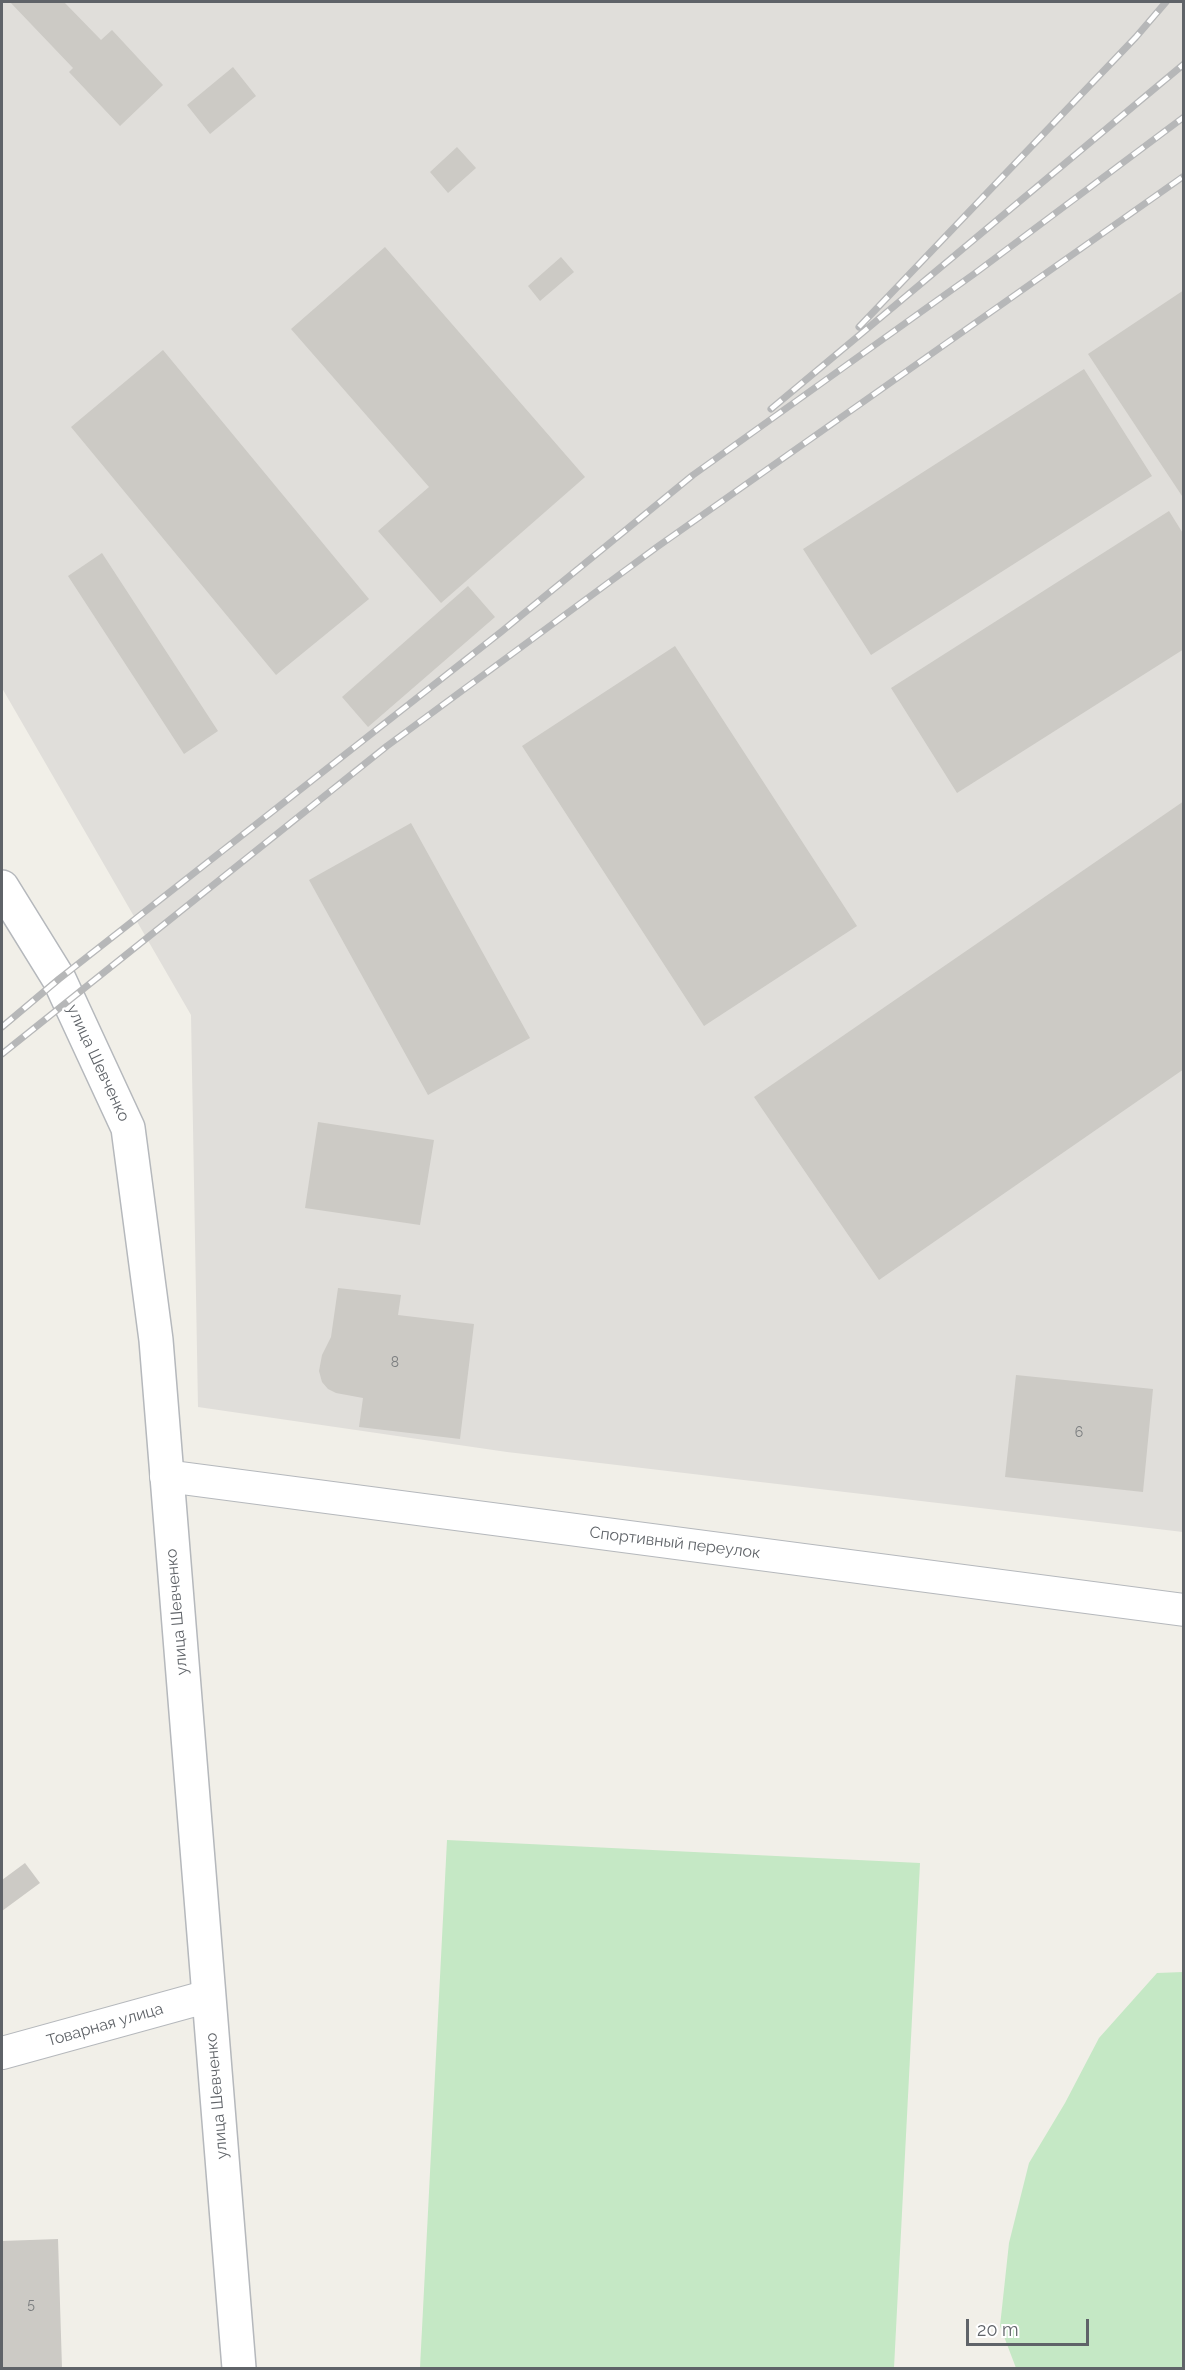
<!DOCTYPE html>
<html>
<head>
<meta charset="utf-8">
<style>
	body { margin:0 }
	#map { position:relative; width:1185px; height:2370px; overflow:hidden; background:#f1efe8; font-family:Raleway,sans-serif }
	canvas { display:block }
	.frame { position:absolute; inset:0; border:3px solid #5f6368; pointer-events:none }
	.scale { position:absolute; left:966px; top:2319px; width:123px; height:27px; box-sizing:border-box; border:3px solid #5f6368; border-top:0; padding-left:8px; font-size:18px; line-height:21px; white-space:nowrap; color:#5f6368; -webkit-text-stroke:4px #fff; paint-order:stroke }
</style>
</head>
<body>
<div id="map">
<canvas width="1185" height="2370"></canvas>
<div class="frame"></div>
<div class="scale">20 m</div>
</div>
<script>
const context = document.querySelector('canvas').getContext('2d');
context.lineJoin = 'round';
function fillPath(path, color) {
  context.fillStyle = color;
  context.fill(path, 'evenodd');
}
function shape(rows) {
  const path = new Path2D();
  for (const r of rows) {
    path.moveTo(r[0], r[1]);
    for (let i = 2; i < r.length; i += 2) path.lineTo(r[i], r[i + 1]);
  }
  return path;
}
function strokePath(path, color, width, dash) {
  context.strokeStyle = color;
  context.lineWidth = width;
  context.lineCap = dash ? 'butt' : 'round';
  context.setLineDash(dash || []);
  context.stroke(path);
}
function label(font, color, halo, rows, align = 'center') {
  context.font = font + ' Raleway,sans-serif';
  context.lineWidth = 4.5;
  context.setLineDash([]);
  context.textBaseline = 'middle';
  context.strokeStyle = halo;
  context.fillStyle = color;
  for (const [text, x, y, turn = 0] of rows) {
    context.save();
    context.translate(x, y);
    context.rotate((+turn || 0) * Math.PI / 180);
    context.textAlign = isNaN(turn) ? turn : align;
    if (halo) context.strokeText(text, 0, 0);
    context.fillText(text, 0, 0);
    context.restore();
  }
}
fillPath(shape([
	[2,2,1183,2,1183,1532,507,1452,198,1407,191,1015,2,688]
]), '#e0deda');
fillPath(shape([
	[447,1840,920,1863,894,2368,420,2368],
	[1183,1972,1183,2368,1016,2368,1000,2326,1009,2243,1029,2163,1065,2103,1099,2038,1157,1973]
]), '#c5e8c5');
fillPath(shape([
	[10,2,64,2,101,40,112,30,163,85,120,126,69,72,73,68],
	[233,67,256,96,210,134,187,105],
	[457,147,476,168,448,193,430,172],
	[385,247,585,477,441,603,378,531,429,487,291,329],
	[561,257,574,272,540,301,528,286],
	[1184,290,1184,499,1088,354],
	[163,350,369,599,276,675,71,427],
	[1084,369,1152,476,871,655,803,549],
	[1169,511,1184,535,1184,649,957,793,891,688],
	[102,553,218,731,184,754,68,576],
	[468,586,495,617,368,727,342,697],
	[675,646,857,926,704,1026,522,746],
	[1184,801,1184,1069,879,1280,754,1097],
	[411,823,530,1038,428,1095,309,880],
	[318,1122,434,1140,420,1225,305,1208],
	[338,1288,401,1295,398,1315,474,1324,460,1439,359,1427,363,1398,336,1393,328,1389,322,1382,319,1371,322,1355,331,1337],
	[1016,1375,1153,1389,1143,1492,1005,1477],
	[25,1863,40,1883,2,1911,2,1880],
	[58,2239,62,2368,2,2368,2,2241]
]), '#cccac5');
const minor = shape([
	[166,1476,1184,1610],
	[2,2053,209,1996]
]);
const tertiary = shape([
	[2,887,59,979,128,1128,156,1340,239,2368]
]);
strokePath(minor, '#b5b8bc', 34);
strokePath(tertiary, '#b5b8bc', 36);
strokePath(minor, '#fff', 32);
strokePath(tertiary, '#fff', 33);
const rail = shape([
	[859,327,1136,37,1166,2],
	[771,409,1184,64],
	[2,1027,59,979,501,632,693,475,974,274,1184,117],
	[2,1054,387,746,657,547,1184,176]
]);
strokePath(rail, '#b6b7b8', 7);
strokePath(rail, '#fff', 4.5, [14]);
label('14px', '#7a7d7f', null, [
	["8",395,1363],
	["6",1079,1433],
	["5",31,2305]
]);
label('16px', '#5f6368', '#fff', [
	["улица Шевченко",98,1063,65],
	["Спортивный переулок",675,1543,7],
	["улица Шевченко",177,1612,-95],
	["Товарная улица",105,2025,-16],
	["улица Шевченко",217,2096,-95]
]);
</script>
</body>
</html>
